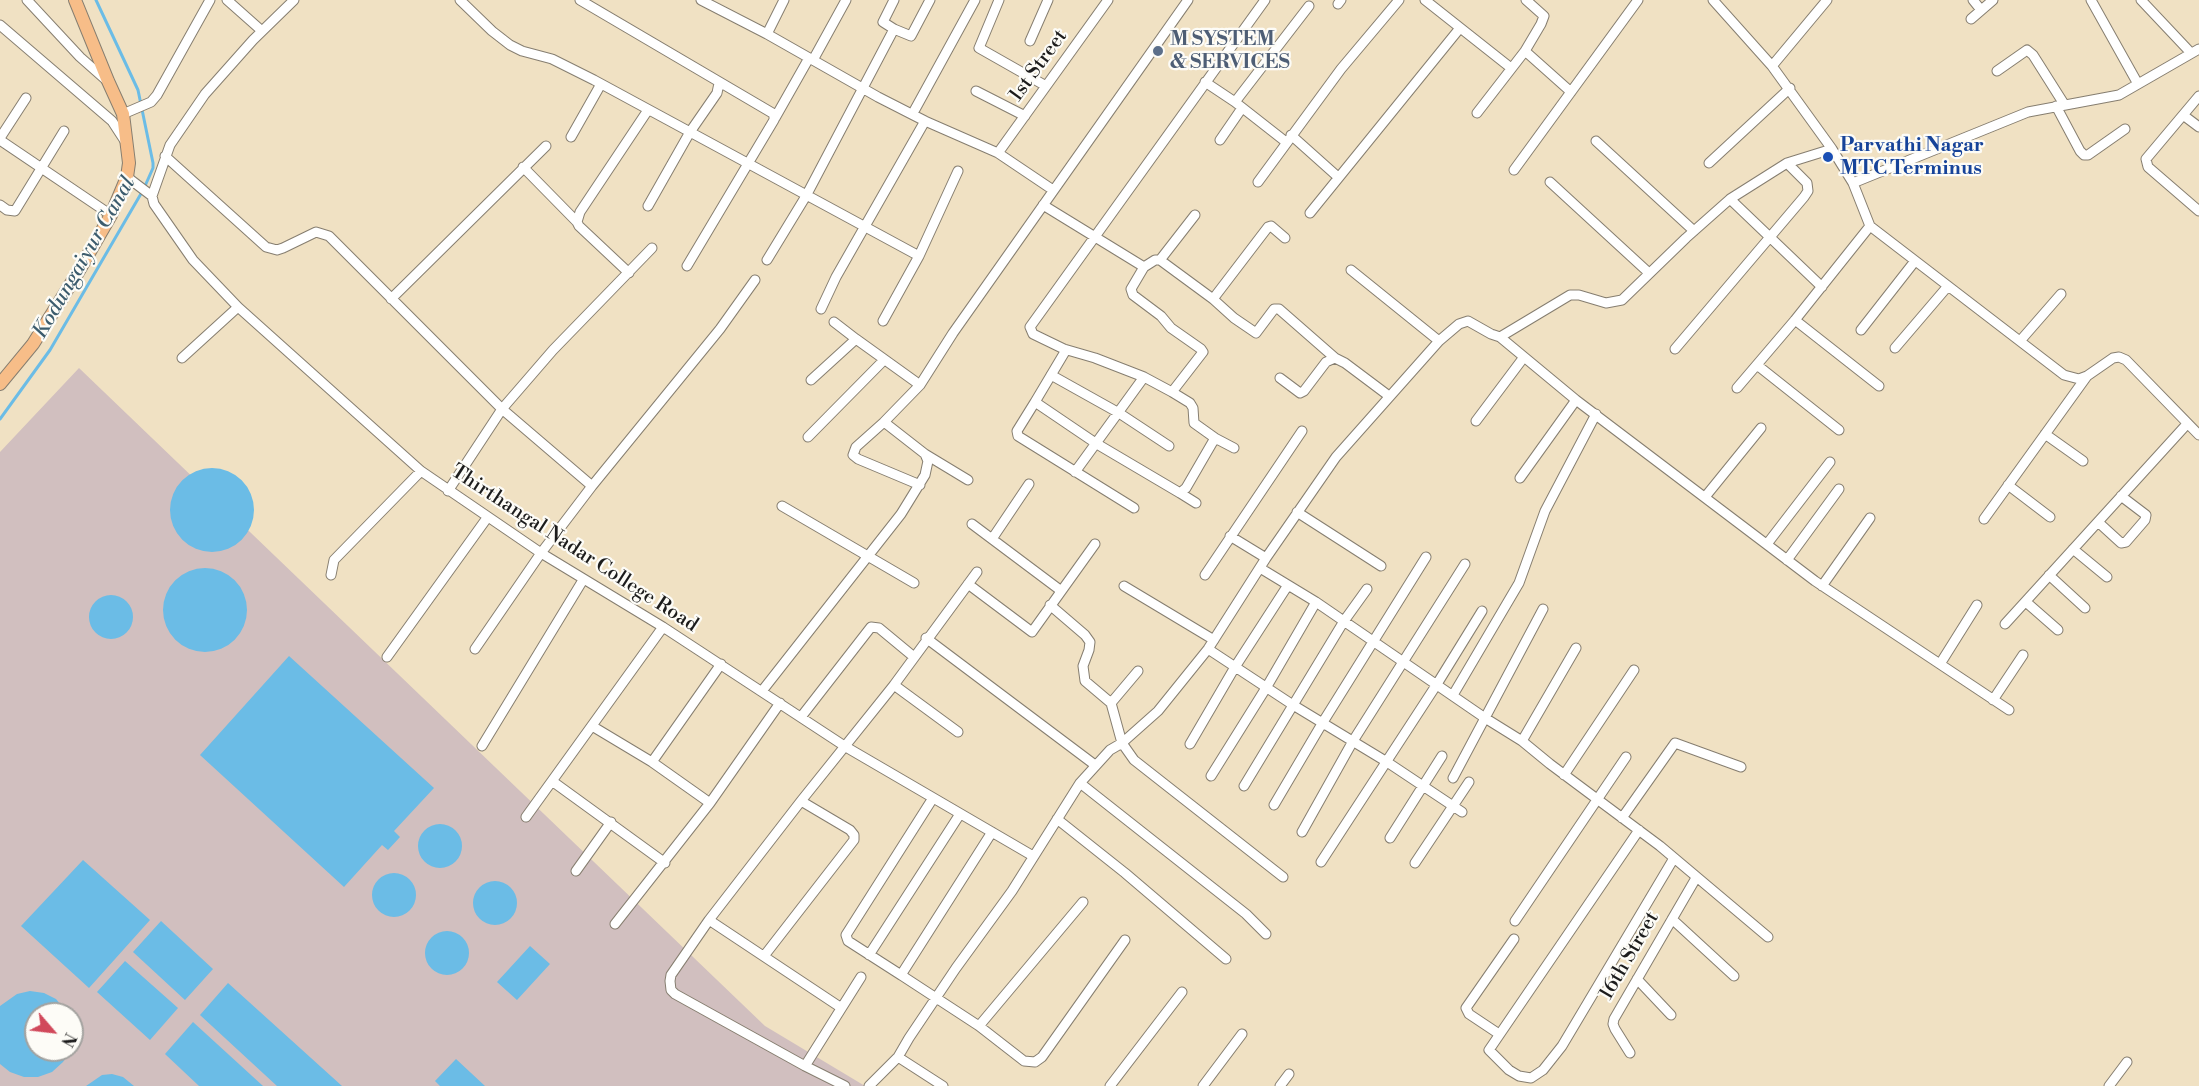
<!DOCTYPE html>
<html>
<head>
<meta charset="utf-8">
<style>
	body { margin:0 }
	#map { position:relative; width:2199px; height:1086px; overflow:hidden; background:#f0e1c3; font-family:"Libre Bodoni",serif }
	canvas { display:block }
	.north { position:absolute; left:24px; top:1002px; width:60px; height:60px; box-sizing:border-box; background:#fdfcf7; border:2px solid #a3a29f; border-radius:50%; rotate:118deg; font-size:16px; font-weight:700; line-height:24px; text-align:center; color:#1c1c1c }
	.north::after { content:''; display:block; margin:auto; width:21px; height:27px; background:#d1495b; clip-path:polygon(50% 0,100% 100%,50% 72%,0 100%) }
</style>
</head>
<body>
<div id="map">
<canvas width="2199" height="1086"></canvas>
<div class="north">N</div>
</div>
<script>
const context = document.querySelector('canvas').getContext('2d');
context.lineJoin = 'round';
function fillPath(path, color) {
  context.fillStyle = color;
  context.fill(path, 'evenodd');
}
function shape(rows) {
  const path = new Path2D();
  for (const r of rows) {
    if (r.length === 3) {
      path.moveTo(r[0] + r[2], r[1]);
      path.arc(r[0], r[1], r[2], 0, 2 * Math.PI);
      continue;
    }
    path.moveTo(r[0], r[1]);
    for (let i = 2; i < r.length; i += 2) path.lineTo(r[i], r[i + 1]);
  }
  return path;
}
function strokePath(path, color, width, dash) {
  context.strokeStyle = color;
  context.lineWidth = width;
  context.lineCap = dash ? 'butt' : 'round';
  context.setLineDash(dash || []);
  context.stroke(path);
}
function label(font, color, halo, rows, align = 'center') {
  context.font = font + ' "Libre Bodoni",serif';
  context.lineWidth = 4.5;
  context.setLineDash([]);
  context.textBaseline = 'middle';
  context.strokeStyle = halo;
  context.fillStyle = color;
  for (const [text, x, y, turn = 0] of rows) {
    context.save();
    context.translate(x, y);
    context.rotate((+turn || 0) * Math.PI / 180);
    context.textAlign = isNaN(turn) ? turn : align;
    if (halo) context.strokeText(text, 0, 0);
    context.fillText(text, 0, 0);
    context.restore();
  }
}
fillPath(shape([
	[79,368,765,1026,865,1086,0,1086,0,452],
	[36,1014,72,1014,72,1050,36,1050]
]), '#d1bfbf');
fillPath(shape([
	[212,510,42],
	[205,610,42],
	[111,617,22],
	[289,656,434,788,394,831,400,837,388,850,382,845,344,887,200,755],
	[440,846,22],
	[83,860,150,920,89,988,21,926],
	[394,895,22],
	[495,903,22],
	[161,921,213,969,185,1000,133,952],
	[447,953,22],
	[530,946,550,964,517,1000,497,982],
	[125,961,178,1008,150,1040,97,992],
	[228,983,342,1086,277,1086,200,1015],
	[30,991,44,993,56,999,68,1014,36,1014,36,1050,71,1050,63,1062,52,1072,38,1077,24,1077,10,1072,0,1064,0,1006,17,994],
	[193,1022,263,1086,199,1086,165,1054],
	[456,1059,485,1086,440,1086,435,1081],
	[112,1074,123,1077,134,1086,86,1086,102,1075]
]), '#6bbce6');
strokePath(shape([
	[96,0,138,90,153,163,153,168,145,186],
	[0,419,50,350,142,192]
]), '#6bbce6', 3);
const minor = shape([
	[27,0,80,57,106,80],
	[227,0,262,31],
	[460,0,492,31,510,45,522,51,552,59,594,80,919,256],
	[580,0,774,114,774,120,687,266],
	[701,0,767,34,878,97,925,121,998,153,1053,190],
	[999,0,979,48,1046,86],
	[1265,0,1030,327,1033,334,1064,349,1095,358,1144,377,1172,392,1203,352,1201,349,1171,328,1161,316,1133,295,1131,289,1144,267,1155,260,1160,260,1213,299,1268,227,1271,226,1285,238],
	[1425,0,1511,68],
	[1713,0,1772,66,1832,149,1853,183,1870,226,2064,375,2079,379,2087,376,2113,358,2119,357,2126,360,2199,435],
	[1973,0,1981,10],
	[2091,0,2138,84],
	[2141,0,2191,53],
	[1338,4,1341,0],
	[1971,19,1993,0],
	[0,25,112,121,125,141],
	[894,29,911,36,930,0],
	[767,34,784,0],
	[1030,41,1048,0],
	[1525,51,1571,92],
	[813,60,846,0],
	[1772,66,1827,0],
	[1997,71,2027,50,2033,55,2064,104],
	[1205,82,1235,102,1286,142],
	[976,91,1025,116],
	[2199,96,2146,159,2148,167,2199,211],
	[1235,102,1309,6],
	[2056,106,2080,151,2084,155,2088,155,2125,129],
	[913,113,975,0],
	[1477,113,1525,51,1541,24,1544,16,1526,0],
	[123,114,151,102,157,95,210,0],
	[2183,115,2199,127],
	[775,118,809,58],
	[1291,135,1338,177],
	[571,137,601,84],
	[0,138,26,98],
	[0,140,111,215],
	[1220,140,1242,108],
	[1596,141,1694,231],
	[998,153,1108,0],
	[165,156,266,247,277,250,283,248,316,232,329,236,502,409,592,486],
	[1709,163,1790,88],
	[523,167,577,222],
	[1514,170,1638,0],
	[127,177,152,196,154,204,193,260,238,307,421,471,541,553,663,627,846,747,1033,856],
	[1258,182,1341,69,1399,0],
	[1550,182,1649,273],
	[1853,183,2028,112,2119,95,2199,49],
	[152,196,170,145,205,94,253,40,294,0],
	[1730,199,1822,287],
	[0,205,7,210,15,211,64,131],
	[1043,205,1144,267],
	[648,206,690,132,717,93,719,83],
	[1310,213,1460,28],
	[767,260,806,196,894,29,883,22,894,0],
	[1160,260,1195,215],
	[1351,270,1439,341],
	[629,273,579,226,577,222,580,212,648,110],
	[391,299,546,146],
	[1213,299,1234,318,1256,333,1274,309,1279,309,1335,358],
	[821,309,836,277,925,121],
	[1795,320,1879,386],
	[883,321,919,256,958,171],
	[834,322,856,339],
	[1861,330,1915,261],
	[1500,337,1576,400,1815,581,2009,710],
	[2020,341,2061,294],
	[1895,348,1948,286],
	[1675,349,1804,197,1808,191,1807,183,1787,163],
	[1066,350,1035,402,1097,444,1180,493,1186,488,1215,438,1194,423,1193,408,1190,403,1172,392],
	[182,358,238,307],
	[1757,365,1839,430],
	[1051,375,1119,413,1169,446],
	[1280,378,1300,393,1304,391,1326,362,1335,358,1345,363,1389,396],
	[811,380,856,339,920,385],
	[1737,388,1795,320,1870,226],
	[1035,402,1017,431,1018,436,1134,508],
	[1476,421,1524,357],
	[884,422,856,447,853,455,858,459,920,485],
	[2045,434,2083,461],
	[808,437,884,360],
	[1215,438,1234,448],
	[925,454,968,480],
	[1075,472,1144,377],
	[1520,478,1576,400],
	[2008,485,2050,517],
	[448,491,502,409,553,350,652,248],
	[1180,493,1196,503],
	[1705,497,1761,428],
	[782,506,914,583],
	[1297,512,1381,566],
	[1984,519,2087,376],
	[2098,522,2121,543,2126,542,2145,520,2146,515,2121,496],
	[972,524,1060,590],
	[1230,536,1266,558],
	[992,539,1029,484],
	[1767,544,1830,462],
	[2073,549,2107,577],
	[1787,560,1839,489],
	[1260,568,1316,602,1485,718,1522,741,1550,764,1660,846,1768,937],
	[331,575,334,560,421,471],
	[1205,575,1302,431],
	[2049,575,2085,608],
	[968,584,1032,632,1095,544],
	[1124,586,1214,640],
	[1822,586,1870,518],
	[2026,602,2058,630],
	[1050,605,1085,635,1090,642,1089,650,1083,666,1085,681,1111,703,1122,743,1134,760,1283,877],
	[2005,624,2187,424],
	[926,638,1095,765],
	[475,649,541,553,592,486,720,329,755,280],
	[1208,649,1293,705,1387,762,1462,812],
	[387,657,487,518],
	[1940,664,1977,605],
	[894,685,958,732],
	[762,691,901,514,925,475,928,461,925,454,884,422,920,385,953,333,1188,0],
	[1453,695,1519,583,1545,511,1596,414],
	[1993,700,2023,655],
	[1111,703,1138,671],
	[801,717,871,627,879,628,914,657],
	[592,726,652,762,710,803],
	[1522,741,1576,648],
	[1190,744,1235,667,1288,585],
	[482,746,583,580],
	[652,762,721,664],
	[1564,775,1634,670],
	[1211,776,1266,688,1316,602],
	[1453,778,1543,609],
	[552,781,665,863],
	[1080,783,1246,914,1266,934],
	[1244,786,1344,621,1367,589],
	[1274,805,1323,722,1426,557],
	[526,817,663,627],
	[1622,818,1675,743,1741,767],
	[1057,819,1125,873,1226,959],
	[1639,830,1489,1050,1509,1070,1519,1076,1531,1078,1543,1070,1562,1046,1674,858],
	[992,832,901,975,979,1026,1024,1061,1035,1062,1042,1057,1125,940],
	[1302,832,1353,741,1465,564],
	[1390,838,1442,756],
	[1321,862,1437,684,1482,611],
	[1415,863,1469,782],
	[576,871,611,822],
	[1672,919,1734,976],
	[709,920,840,1007],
	[1515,921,1626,757],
	[615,924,710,803,780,703],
	[869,955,960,814],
	[764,956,854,840,854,835,850,830,801,801],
	[901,975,848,941,846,935,933,798],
	[1637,979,1671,1015],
	[979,1026,1083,902],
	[1499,1034,1469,1014,1466,1008,1514,939],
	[1630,1053,1615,1029,1613,1024,1614,1019,1696,878],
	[805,1066,861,977],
	[845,1086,805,1066,675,994,671,990,670,981,671,975,709,920,801,801,894,685,977,572],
	[869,1086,898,1057],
	[943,1086,898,1057,909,1038,956,968,1012,891,1080,783,1110,750,1122,743,1158,711,1208,649,1266,558,1336,457,1439,341,1459,324,1468,321,1491,334,1500,337,1570,295,1579,295,1606,303,1622,300,1686,238,1730,199,1787,163,1832,149],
	[1110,1086,1182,992],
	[1203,1086,1242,1034],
	[1280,1086,1289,1074],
	[2109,1086,2127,1062]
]);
const major = shape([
	[0,384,33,344,77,274,111,215,127,177,129,163,123,114,108,81,75,0]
]);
strokePath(minor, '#867e70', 11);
strokePath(major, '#867e70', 14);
strokePath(minor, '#fff', 9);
strokePath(major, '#f7bd88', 12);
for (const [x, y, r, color] of [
	[1158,51,6,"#5c6f8a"],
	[1828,157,6,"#1a4fb4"]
]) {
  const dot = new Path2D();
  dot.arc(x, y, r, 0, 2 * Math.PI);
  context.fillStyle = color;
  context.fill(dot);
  strokePath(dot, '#fdfcf7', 2);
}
label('bold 20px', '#4e5e75', '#fdfcf7', [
	["M SYSTEM",1170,40],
	["& SERVICES",1170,63]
], 'left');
label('20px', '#1c1c1c', '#fdfcf7', [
	["1st Street",1039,66,-54],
	["Thirthangal Nadar College Road",574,549,33],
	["16th Street",1630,956,-60]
]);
label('bold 20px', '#164399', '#fdfcf7', [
	["Parvathi Nagar",1840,146],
	["MTC Terminus",1840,169]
], 'left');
label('italic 21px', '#3c5c6d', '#fdfcf7', [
	["Kodungaiyur Canal",85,258,-60]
]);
</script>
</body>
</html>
